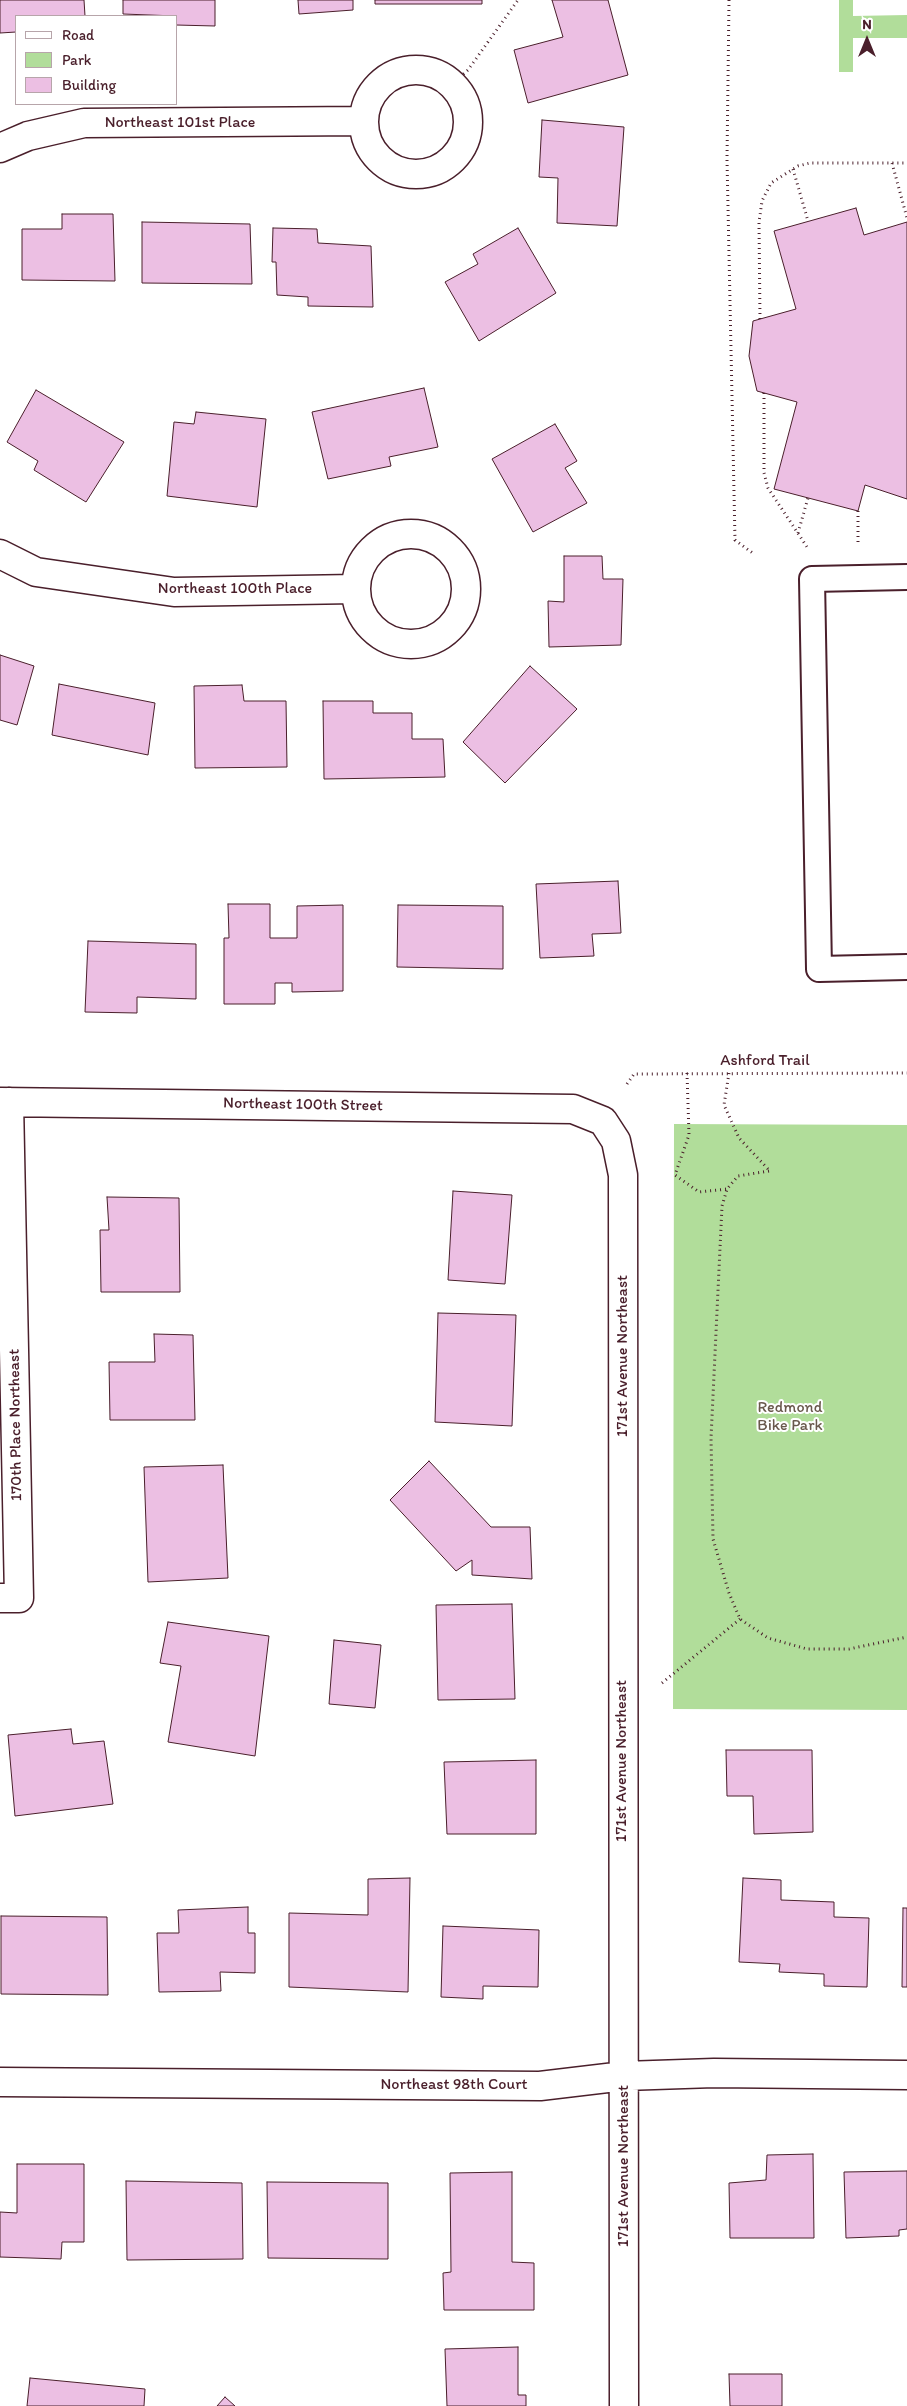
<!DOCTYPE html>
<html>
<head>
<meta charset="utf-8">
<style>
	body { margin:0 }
	#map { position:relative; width:907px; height:2406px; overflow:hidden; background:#fff; font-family:Itim,sans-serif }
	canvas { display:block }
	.legend { position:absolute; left:15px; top:15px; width:162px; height:90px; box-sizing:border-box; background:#fff; border:1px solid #b7a5aa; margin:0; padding:6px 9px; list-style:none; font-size:15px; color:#4a1f2b }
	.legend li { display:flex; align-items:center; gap:10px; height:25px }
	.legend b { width:25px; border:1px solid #b7a5aa }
	.north { position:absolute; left:842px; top:15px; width:50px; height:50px; -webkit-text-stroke:4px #fff; paint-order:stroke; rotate:0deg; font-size:14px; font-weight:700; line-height:20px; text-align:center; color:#4a1f2b }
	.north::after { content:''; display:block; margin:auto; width:18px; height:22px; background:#4a1f2b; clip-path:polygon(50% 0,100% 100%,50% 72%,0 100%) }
</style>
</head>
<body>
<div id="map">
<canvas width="907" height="2406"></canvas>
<ul class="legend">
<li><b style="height:6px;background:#fff"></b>Road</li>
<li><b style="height:14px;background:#b1dd9a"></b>Park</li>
<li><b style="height:14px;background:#ecbfe3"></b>Building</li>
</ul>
<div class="north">N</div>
</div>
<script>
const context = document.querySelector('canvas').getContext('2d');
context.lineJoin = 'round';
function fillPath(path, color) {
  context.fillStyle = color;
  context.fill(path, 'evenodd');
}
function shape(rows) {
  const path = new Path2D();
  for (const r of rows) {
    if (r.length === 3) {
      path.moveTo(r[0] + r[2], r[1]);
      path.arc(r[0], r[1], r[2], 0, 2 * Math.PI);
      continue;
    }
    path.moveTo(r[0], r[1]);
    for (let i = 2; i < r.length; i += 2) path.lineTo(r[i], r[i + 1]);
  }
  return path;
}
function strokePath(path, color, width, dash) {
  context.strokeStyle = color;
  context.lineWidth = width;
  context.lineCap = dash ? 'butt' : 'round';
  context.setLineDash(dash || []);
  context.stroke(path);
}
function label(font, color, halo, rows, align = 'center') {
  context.font = font + ' Itim,sans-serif';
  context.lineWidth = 4;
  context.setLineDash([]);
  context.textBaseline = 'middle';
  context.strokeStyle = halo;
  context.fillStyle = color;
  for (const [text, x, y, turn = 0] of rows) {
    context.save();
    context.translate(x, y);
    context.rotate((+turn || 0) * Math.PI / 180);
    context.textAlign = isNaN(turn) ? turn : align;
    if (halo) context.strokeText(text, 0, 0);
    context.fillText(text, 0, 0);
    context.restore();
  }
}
fillPath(shape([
	[839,0,853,0,853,16,907,15,907,38,853,38,853,72,839,72],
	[674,1124,907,1125,907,1710,673,1709]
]), '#b1dd9a');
const building = shape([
	[0,0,84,0,85,16,16,16,16,32,0,33,0,0],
	[123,0,215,0,215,26,176,25,176,16,123,14,123,0],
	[298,0,353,0,353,10,299,14,298,0],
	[375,0,482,0,482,4,375,4,375,0],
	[552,0,608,0,628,75,528,103,514,50,563,37,552,0],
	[542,120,624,127,617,226,557,223,558,178,539,177,542,120],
	[856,208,864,235,907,222,907,499,865,485,858,511,774,489,797,402,757,391,749,356,753,321,796,309,774,231,856,208],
	[62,214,113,214,115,281,22,280,22,229,62,229,62,214],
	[142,222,250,224,252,284,142,283,142,222],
	[273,228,317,229,318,243,371,246,373,307,308,306,308,297,277,295,276,262,272,262,273,228],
	[518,228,556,293,479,341,445,282,478,264,473,254,518,228],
	[424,388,438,447,389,457,391,466,328,479,312,412,424,388],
	[36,390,124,442,86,502,34,470,38,461,7,442,36,390],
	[196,412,266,419,257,507,167,496,174,422,194,424,196,412],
	[555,424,577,461,565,468,587,503,533,532,492,459,555,424],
	[564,556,602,556,603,579,623,579,621,645,549,647,548,601,564,602,564,556],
	[0,655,34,666,17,725,0,720,0,655],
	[530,666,577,709,505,783,463,742,530,666],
	[59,684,155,703,148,755,52,735,59,684],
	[242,685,244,701,286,701,287,767,195,768,194,686,242,685],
	[323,701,373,701,373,713,412,713,412,739,443,739,445,777,324,779,323,701],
	[618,881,621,933,592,934,594,956,540,958,536,884,618,881],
	[228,904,270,904,270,938,297,938,297,906,343,905,343,991,292,992,292,983,275,983,275,1004,224,1004,224,938,229,938,228,904],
	[398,905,503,906,503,969,397,967,398,905],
	[88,941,196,944,196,999,137,997,137,1013,85,1012,88,941],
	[453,1191,512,1195,505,1284,448,1280,453,1191],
	[107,1197,179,1198,180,1292,101,1292,100,1230,109,1230,107,1197],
	[438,1313,516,1315,512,1426,435,1422,438,1313],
	[154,1334,193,1335,195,1420,110,1420,109,1362,155,1362,154,1334],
	[429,1461,491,1527,530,1527,532,1579,472,1575,472,1560,456,1571,390,1500,429,1461],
	[223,1465,228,1578,148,1582,144,1467,223,1465],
	[512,1604,515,1699,438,1700,436,1605,512,1604],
	[168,1622,269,1636,255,1756,168,1742,181,1666,160,1663,168,1622],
	[334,1640,381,1645,375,1708,329,1704,334,1640],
	[71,1729,73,1744,104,1741,113,1804,15,1816,8,1735,71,1729],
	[726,1750,812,1750,813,1832,754,1834,753,1796,727,1796,726,1750],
	[536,1760,536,1834,447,1834,444,1762,536,1760],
	[410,1878,408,1992,289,1987,289,1913,368,1915,368,1879,410,1878],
	[743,1878,781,1880,781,1900,834,1902,834,1917,869,1918,867,1987,824,1986,824,1974,779,1972,780,1964,739,1962,743,1878],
	[248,1907,248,1933,255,1933,255,1973,220,1972,221,1991,159,1992,157,1933,179,1933,178,1910,248,1907],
	[903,1908,907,1908,907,1987,902,1987,903,1908],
	[1,1916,107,1917,108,1995,1,1994,1,1916],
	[443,1926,539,1930,538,1987,483,1986,483,1999,441,1997,443,1926],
	[813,2154,814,2238,730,2238,729,2183,766,2180,767,2155,813,2154],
	[17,2164,84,2164,84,2242,62,2242,61,2259,0,2257,0,2212,17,2213,17,2164],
	[907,2171,907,2229,899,2230,899,2236,846,2238,844,2172,907,2171],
	[512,2172,512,2262,534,2263,534,2310,444,2310,443,2273,451,2272,450,2173,512,2172],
	[126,2181,242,2183,243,2259,127,2260,126,2181],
	[267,2182,388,2183,388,2259,268,2258,267,2182],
	[518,2347,518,2395,526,2395,526,2406,447,2406,445,2349,518,2347],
	[729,2374,782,2374,782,2406,730,2406,729,2374],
	[30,2378,145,2389,144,2406,27,2406,30,2378],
	[225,2397,235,2406,217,2406,225,2397]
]);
fillPath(building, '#ecbfe3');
strokePath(building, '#4a1f2b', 1);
const service = shape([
	[907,577,812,579,819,969,907,967]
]);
const minor = shape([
	[416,122,52],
	[0,148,28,136,84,123,363,121],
	[411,589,55],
	[0,554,36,572,174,592,355,589],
	[0,1102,573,1109,603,1121,616,1141,623,1175,624,2406],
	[0,1598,19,1598,9,1102],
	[0,2082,540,2086,624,2076,714,2073,907,2075]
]);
strokePath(service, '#4a1f2b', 28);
strokePath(minor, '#4a1f2b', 31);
strokePath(shape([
	[729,0,727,159,735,540,754,554],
	[452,84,468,70,518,0],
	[892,163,907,218],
	[793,169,808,221],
	[760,319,759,222,762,201,771,183,798,166,810,163,907,163],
	[764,393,764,473,768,488,807,547],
	[858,511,858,545],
	[798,533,808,498],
	[687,1073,689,1135,675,1175,699,1192,727,1189],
	[729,1073,724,1105,739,1138,769,1170],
	[627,1084,634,1074,907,1073],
	[769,1171,738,1176,727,1189,722,1206,711,1438,713,1539,729,1593,740,1619,768,1638,807,1649,849,1649,907,1637],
	[662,1683,740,1619]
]), '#4a1f2b', 3, [1, 4]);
strokePath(service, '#fff', 24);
strokePath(minor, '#fff', 28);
label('16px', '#4a1f2b', '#fff', [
	["Northeast 101st Place",180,123],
	["Northeast 100th Place",235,589],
	["Ashford Trail",765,1061],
	["Northeast 100th Street",303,1105,1],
	["171st Avenue Northeast",623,1356,-90],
	["170th Place Northeast",16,1425,-91],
	["171st Avenue Northeast",622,1761,-90],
	["Northeast 98th Court",454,2085],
	["171st Avenue Northeast",624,2166,-90]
]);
label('16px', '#69584c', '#fff', [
	["Redmond",790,1408],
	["Bike Park",790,1426]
]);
</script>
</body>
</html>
